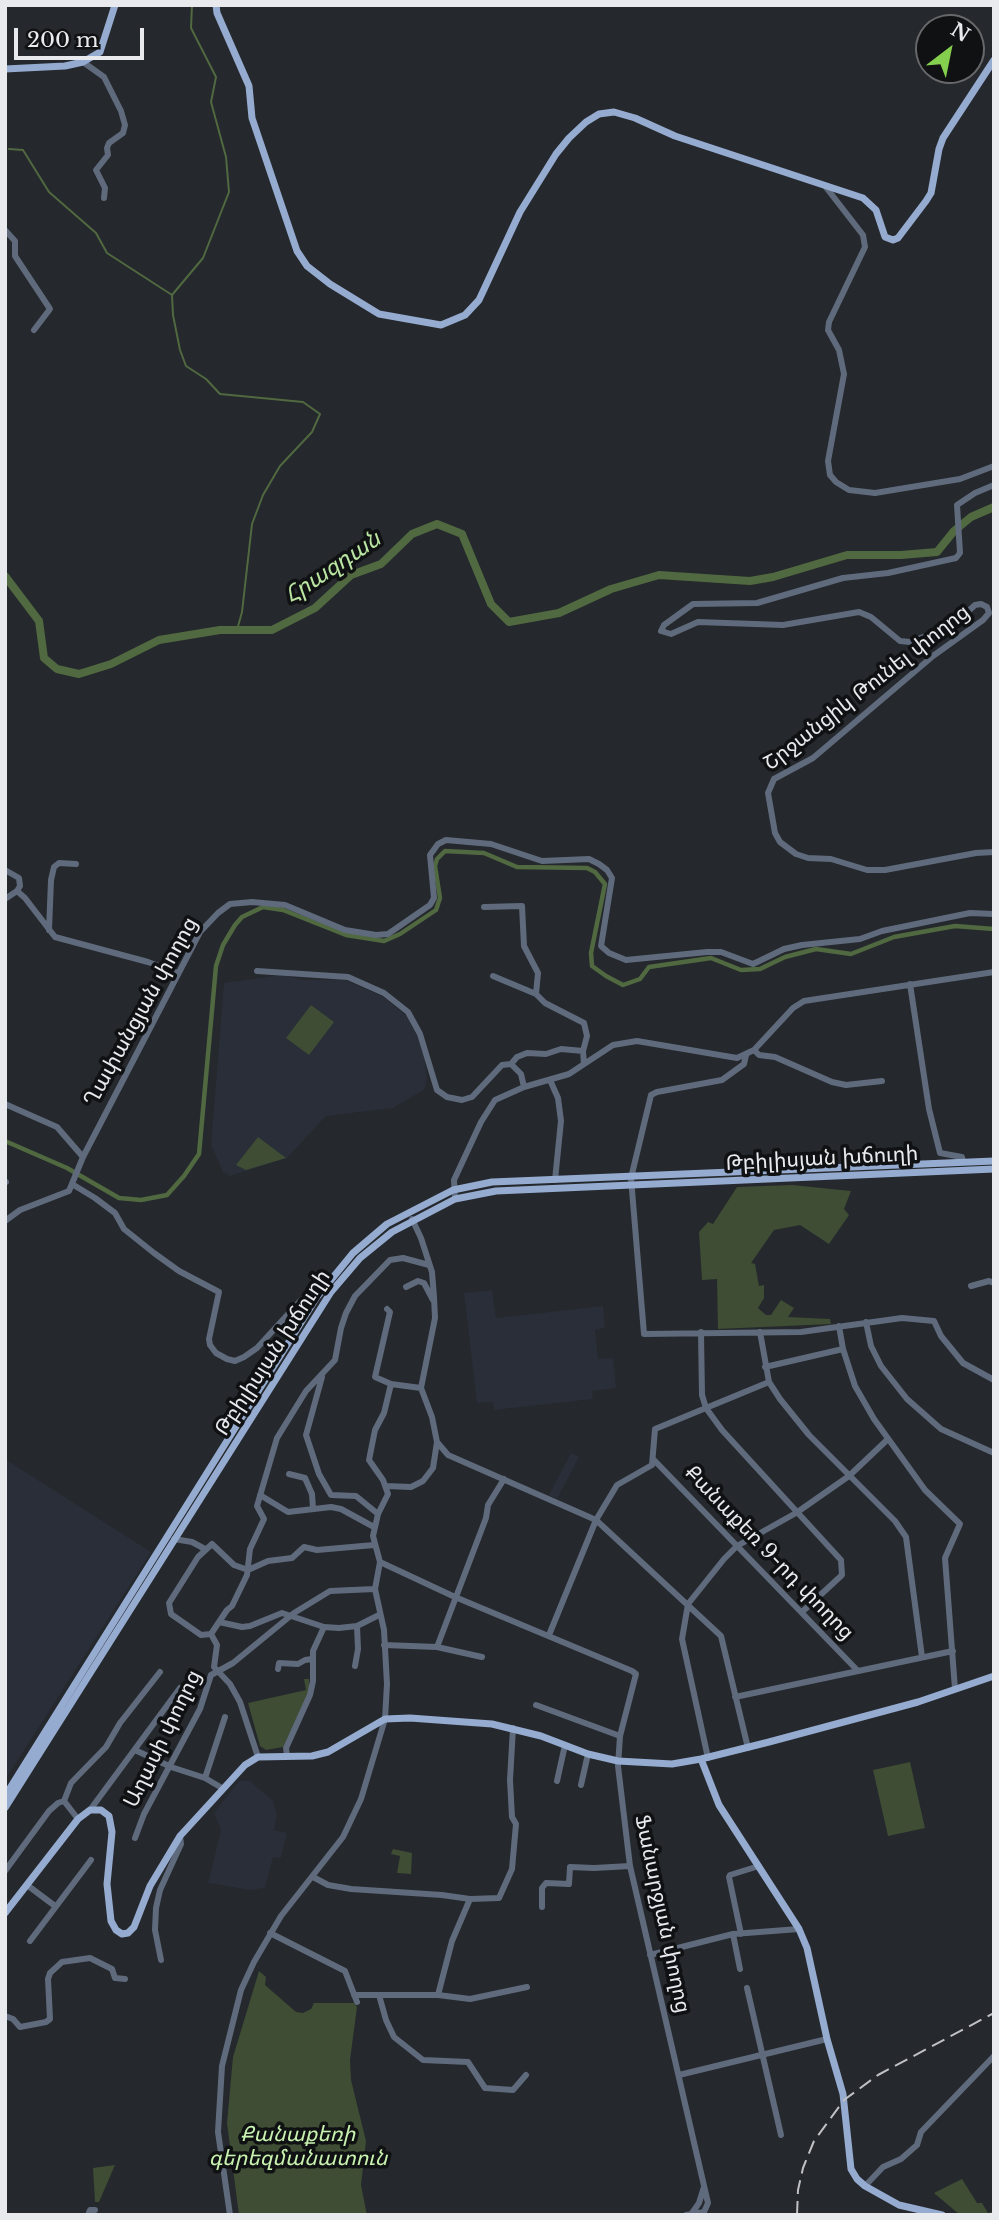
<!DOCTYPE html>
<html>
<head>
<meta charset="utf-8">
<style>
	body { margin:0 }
	#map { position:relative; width:999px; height:2220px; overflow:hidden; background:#25282c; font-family:"Libre Baskerville",serif }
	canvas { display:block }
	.frame { position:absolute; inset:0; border:7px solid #e9eaed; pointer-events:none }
	.north { position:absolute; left:915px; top:14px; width:70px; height:70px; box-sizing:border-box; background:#101113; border:2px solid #67686a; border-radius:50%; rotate:32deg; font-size:19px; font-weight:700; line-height:28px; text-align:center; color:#e9eaed }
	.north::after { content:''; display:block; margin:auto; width:24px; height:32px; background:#84cf4d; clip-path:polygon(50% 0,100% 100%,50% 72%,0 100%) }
	.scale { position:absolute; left:14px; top:28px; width:130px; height:32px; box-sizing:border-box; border:4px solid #e9eaed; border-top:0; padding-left:9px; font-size:21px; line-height:24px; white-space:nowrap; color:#e9eaed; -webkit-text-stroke:5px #101113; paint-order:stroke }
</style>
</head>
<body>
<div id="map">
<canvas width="999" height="2220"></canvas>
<div class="frame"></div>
<div class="north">N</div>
<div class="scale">200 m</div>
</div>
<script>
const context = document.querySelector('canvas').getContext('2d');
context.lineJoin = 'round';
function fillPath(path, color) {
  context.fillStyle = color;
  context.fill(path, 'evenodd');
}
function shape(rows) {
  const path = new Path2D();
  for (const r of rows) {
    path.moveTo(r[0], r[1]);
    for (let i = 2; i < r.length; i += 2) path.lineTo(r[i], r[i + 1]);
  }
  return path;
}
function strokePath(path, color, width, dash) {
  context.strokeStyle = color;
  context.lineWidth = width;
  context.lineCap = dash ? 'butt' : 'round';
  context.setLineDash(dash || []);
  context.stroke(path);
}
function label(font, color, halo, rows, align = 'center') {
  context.font = font + ' "Libre Baskerville","Noto Sans Armenian",serif';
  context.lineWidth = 7;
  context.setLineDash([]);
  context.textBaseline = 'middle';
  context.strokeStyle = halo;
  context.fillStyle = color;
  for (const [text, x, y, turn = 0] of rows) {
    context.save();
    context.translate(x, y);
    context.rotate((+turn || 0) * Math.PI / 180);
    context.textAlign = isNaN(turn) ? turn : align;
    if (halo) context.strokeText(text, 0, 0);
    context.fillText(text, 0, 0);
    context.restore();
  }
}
fillPath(shape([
	[281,975,305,980,345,980,382,996,407,1016,423,1048,427,1077,425,1089,393,1108,326,1116,287,1158,230,1176,223,1172,211,1145,224,983],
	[492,1290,496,1318,603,1306,605,1328,595,1330,598,1359,613,1358,616,1388,592,1391,593,1399,494,1410,493,1402,477,1403,464,1293],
	[571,1453,579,1457,557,1499,549,1495],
	[5,1459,151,1552,5,1780],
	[239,1781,250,1781,273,1801,277,1814,274,1830,287,1833,281,1858,273,1857,265,1888,250,1890,208,1883,221,1830,214,1813]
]), '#292e38');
fillPath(shape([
	[311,1005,334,1022,309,1055,286,1038],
	[258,1137,286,1158,246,1170,236,1165],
	[792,1185,851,1191,844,1209,849,1215,829,1244,800,1225,774,1230,751,1263,755,1264,759,1286,764,1285,764,1298,758,1308,766,1315,771,1315,781,1300,794,1308,788,1317,830,1319,831,1324,718,1329,717,1279,702,1280,699,1232,708,1222,713,1224,737,1187],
	[304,1679,309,1679,309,1693,283,1747,266,1750,260,1746,248,1703,306,1690],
	[910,1762,925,1828,888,1836,873,1770],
	[393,1849,412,1853,411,1874,397,1873,400,1856,391,1854],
	[259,1971,266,1977,265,1985,296,2012,303,2013,311,2009,314,2003,354,2003,357,2007,350,2060,351,2080,366,2141,361,2185,367,2215,239,2215,227,2123,233,2057],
	[115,2165,99,2202,95,2202,93,2168],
	[962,2179,977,2203,982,2203,988,2213,994,2211,994,2215,960,2215,934,2193]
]), '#3e4d34');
strokePath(shape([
	[192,5,191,28,216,77,211,102,226,157,229,192,203,258,172,295,173,315,180,350,186,366,206,379,220,394,303,402,320,414,312,432,280,466,263,495,252,524,242,612,237,630],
	[9,149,23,150,49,192,96,233,107,253,172,295]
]), '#506940', 2);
strokePath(shape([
	[5,1141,67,1168,119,1198,141,1200,167,1195,184,1176,199,1154,216,966,223,945,235,925,242,917,263,907,283,910,346,935,384,941,400,934,436,910,440,898,435,866,437,859,445,851,484,853,517,867,587,868,595,872,605,884,591,953,592,966,606,976,623,985,640,979,649,967,711,958,741,970,760,969,785,957,816,949,851,954,894,937,955,926,994,929]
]), '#506940', 4.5);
strokePath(shape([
	[5,576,39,621,44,658,57,669,79,674,111,664,159,640,220,630,272,630,315,608,351,575,381,564,412,534,437,524,462,534,491,604,509,622,559,613,611,589,659,575,750,581,773,577,847,555,901,555,937,552,954,531,971,517,994,507]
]), '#506940', 8);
strokePath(shape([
	[83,62,104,77,121,111,125,125,123,133,109,143,107,148,108,155,96,170,105,188,104,198],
	[825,186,863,235,865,247,829,322,828,330,839,350,844,374,828,461,830,475,836,482,849,490,875,493,960,479,994,466],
	[5,230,15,241,15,256,50,309,34,330],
	[994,485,975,493,957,505,960,553,956,558,888,573,843,578,757,603,693,604,664,625,661,631,671,634,698,622,783,625,859,612,871,617,900,641,910,642,952,626,975,605,981,604,987,607,989,613,983,620,933,656,813,758,774,779,768,793,775,833,780,842,796,854,808,858,831,859,867,870,885,870,976,853,994,852],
	[5,870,19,878,20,886,17,891],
	[5,899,17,891,25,898,55,937,148,962,178,973],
	[484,907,522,906,524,946,538,973,536,994,545,1003,584,1023,587,1036,583,1051,584,1064],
	[49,930,51,880,54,867,59,863,76,864],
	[257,971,348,977,384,993,408,1012,420,1034,437,1090,447,1097,462,1100,472,1097,502,1065,511,1064,521,1074,524,1087],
	[493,976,536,994],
	[910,984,929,1109,940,1153,962,1157,963,1162],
	[754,1050,759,1055,775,1057,832,1082,846,1085,882,1081],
	[746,1055,744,1064,722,1080,657,1092,651,1095,631,1178,644,1334,801,1332,902,1318,934,1321,941,1336,963,1363,994,1380],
	[511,1064,517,1057,527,1053,546,1054,561,1049,583,1051],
	[550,1080,558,1098,561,1121,555,1180],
	[5,1104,57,1127,83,1157],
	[5,1182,6,1182],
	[72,1184,95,1198,115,1213,124,1229,154,1253,179,1271,219,1292,209,1339,210,1345,216,1353,227,1359,235,1361,244,1357,257,1348,301,1300,309,1296,317,1297],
	[455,1199,454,1180,481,1122,495,1100,524,1087,569,1074,613,1045,637,1041,737,1058,754,1050,793,1008,804,1001,994,972],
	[412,1219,421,1238,432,1272,434,1297,435,1318,421,1388,432,1417,437,1442,448,1455,596,1520,721,1636,748,1748],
	[5,1221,20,1210,69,1191,83,1157,200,932,218,913,230,904,252,902,285,905,345,930,376,935,388,934,430,905,434,898,430,855,438,844,446,840,491,844,542,861,589,859,599,864,607,870,612,878,601,946,609,953,626,960,707,952,721,952,753,964,784,949,802,945,860,939,882,931,970,913,994,914],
	[971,1286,989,1281,994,1283],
	[406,1287,418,1281,424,1283,433,1300],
	[387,1309,390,1312,375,1377,391,1384,421,1388],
	[866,1322,871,1346,881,1366,907,1399,941,1429,994,1453],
	[839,1326,843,1349,855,1386,874,1419,925,1490,960,1524,945,1558,955,1689],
	[701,1332,702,1395,706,1408,722,1430,841,1560,842,1575,802,1612],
	[760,1332,769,1382,780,1399,809,1435,895,1521,906,1537,922,1657],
	[765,1367,843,1349],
	[322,1377,306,1435,319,1474,331,1495,356,1496,378,1514],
	[654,1460,858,1671],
	[289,1474,305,1478,312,1494,313,1508],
	[386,1486,411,1487,423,1481,433,1468,437,1442],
	[260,1495,288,1512,331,1507,341,1509,374,1527],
	[174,1539,192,1542,205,1549],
	[380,1562,455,1597,632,1671,636,1674,620,1736,618,1766,630,1866,708,2203,704,2212,686,2215],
	[248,1570,268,1561,292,1558,304,1547,317,1550,374,1545],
	[219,1622,242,1627,250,1626,282,1613,324,1627,339,1628,357,1626,379,1615],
	[211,1634,227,1610,232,1606,247,1575,250,1549,264,1519,257,1506,277,1438,306,1391,335,1360,341,1328,346,1313,355,1296,390,1260,403,1258,429,1265],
	[211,1634,201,1635,171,1614,169,1603,198,1557,212,1544,234,1565,248,1570],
	[211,1634,217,1645,214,1667,230,1684,240,1702,258,1757],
	[549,1635,596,1520,617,1485,652,1465,655,1429,769,1382],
	[384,1645,437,1647,482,1657],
	[437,1647,486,1518,488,1505,504,1479],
	[355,1666,358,1649,357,1626],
	[278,1669,279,1663,298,1664,305,1660,312,1659],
	[735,1697,953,1651],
	[536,1705,620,1736],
	[135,1750,171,1767,205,1778,222,1788],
	[287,1756,286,1748,310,1695,313,1681,313,1651,324,1627],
	[708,1758,682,1639,688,1604,724,1559,737,1546,796,1513,849,1476,888,1439],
	[205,1778,225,1717],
	[557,1781,565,1745],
	[581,1785,588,1754],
	[64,1801,78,1819],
	[90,1810,180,1688],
	[135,1838,144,1814,200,1709,211,1675,233,1663,294,1613,330,1591,375,1589],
	[5,1871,49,1811,58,1803,64,1801,71,1783,106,1747,120,1723,160,1672],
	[313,1877,328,1885,351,1889,442,1895,470,1899,499,1898,512,1869,516,1824,512,1817,510,1780,513,1728],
	[27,1885,55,1906],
	[542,1907,542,1888,546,1883,569,1884,570,1867,594,1868,630,1866],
	[270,1933,345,1971,357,2002],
	[733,1934,740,1969],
	[741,1934,729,1877,730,1875,759,1866],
	[30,1941,91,1860],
	[650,1955,733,1934,799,1929],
	[161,1960,155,1930,156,1908,160,1890,181,1844,180,1836],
	[747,1988,781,2135],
	[354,1995,379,1995,386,2020,394,2037,423,2060,468,2062,485,2088,513,2090,526,2075],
	[379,1995,438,1995,470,1999,527,1987],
	[438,1995,452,1941,470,1899],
	[5,2016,13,2019,20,2027,46,2022,50,2019,48,1979,50,1973,62,1962,90,1958,112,1969,115,1978,125,1979],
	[679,2075,827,2039],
	[865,2186,883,2167,901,2159,917,2145,921,2132,994,2056],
	[692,2213,699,2203,704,2187],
	[88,2215,90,2210,95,2210],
	[230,2215,218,2132,222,2066,241,1990,254,1962,281,1916,343,1837,361,1799,385,1719,387,1684,384,1630,375,1589,380,1562,373,1536,378,1514,388,1494,383,1480,369,1460,375,1430,384,1413,391,1384]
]), '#5f6a7c', 6);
strokePath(shape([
	[216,5,217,13,249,86,252,118,297,251,307,266,330,284,379,314,441,325,465,315,479,300,520,212,556,154,569,138,586,122,599,114,614,112,635,118,675,136,863,198,876,210,885,237,893,240,898,238,926,201,931,193,939,149,943,138,994,60],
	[5,69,65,66,83,62,100,52,115,5],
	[701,1759,719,1805,799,1929,807,1948,827,2039,843,2094,851,2169,857,2179,865,2186,899,2205,942,2215],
	[5,1796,317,1297,353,1253,387,1224,453,1190,492,1182,994,1161],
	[5,1808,331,1292,360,1258,392,1232,455,1199,496,1191,994,1169],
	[5,1913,78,1819,90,1810,101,1810,109,1816,112,1832,107,1884,111,1921,116,1930,122,1934,128,1933,134,1927,150,1886,180,1836,245,1765,258,1757,312,1756,328,1752,385,1719,410,1718,492,1724,541,1736,588,1754,618,1761,672,1764,701,1759,769,1742,918,1702,994,1676]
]), '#95abd0', 7);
strokePath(shape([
	[797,2215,798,2190,803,2168,814,2141,844,2100,878,2075,994,2013]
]), '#c0c1c4', 2, [14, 7]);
label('21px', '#e9eaed', '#101113', [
	["Շրջանցիկ Թունել փողոց",867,688,-38],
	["Ղափանցյան փողոց",141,1012,-61],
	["Թբիլիսյան խճուղի",822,1159,-3],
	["Թբիլիսյան խճուղի",273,1353,-57],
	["Քանաքեռ 9-րդ փողոց",769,1553,46],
	["Աղասի փողոց",163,1739,-64],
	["Ֆանարջյան փողոց",662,1914,78]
]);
label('italic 21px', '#c8f2af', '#101113', [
	["Քանաքեռի",298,2135],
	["գերեզմանատուն",298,2159]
]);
label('italic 23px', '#bae5a2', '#101113', [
	["Հրազդան",333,568,-34]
]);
</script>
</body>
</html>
